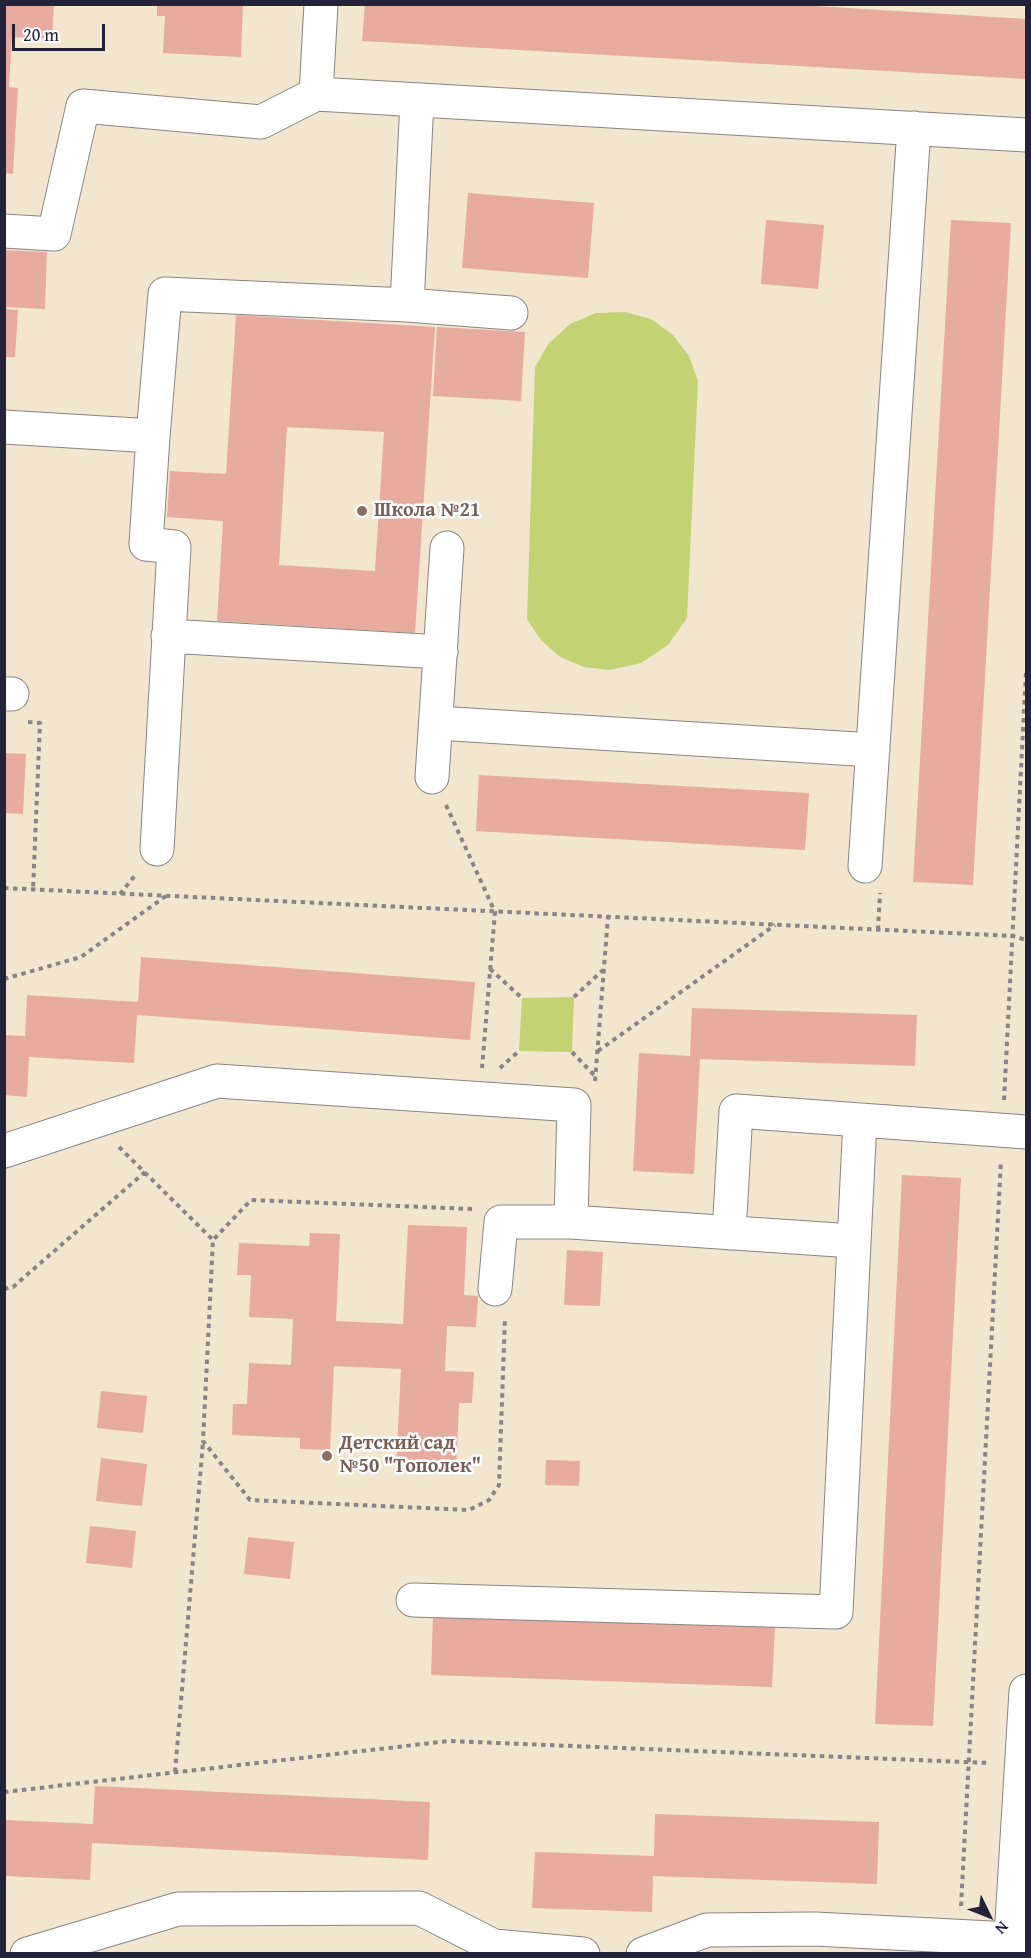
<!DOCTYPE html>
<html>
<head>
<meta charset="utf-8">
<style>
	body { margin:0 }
	#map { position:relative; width:1031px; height:1958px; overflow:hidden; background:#f2e6ce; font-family:"Gentium Book Plus",serif }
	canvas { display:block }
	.frame { position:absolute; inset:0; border:6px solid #22223b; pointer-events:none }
	.north { position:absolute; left:959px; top:1886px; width:60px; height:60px; -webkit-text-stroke:4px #fff; paint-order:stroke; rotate:133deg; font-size:16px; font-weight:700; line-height:24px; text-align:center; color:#22223b }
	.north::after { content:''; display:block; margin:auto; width:21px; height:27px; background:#22223b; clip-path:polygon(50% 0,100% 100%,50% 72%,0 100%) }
	.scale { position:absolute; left:12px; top:24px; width:93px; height:27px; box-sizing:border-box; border:3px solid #22223b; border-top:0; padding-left:8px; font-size:18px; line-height:21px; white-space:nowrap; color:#22223b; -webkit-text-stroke:4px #fff; paint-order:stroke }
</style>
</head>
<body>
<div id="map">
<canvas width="1031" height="1958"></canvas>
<div class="frame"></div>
<div class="north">N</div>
<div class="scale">20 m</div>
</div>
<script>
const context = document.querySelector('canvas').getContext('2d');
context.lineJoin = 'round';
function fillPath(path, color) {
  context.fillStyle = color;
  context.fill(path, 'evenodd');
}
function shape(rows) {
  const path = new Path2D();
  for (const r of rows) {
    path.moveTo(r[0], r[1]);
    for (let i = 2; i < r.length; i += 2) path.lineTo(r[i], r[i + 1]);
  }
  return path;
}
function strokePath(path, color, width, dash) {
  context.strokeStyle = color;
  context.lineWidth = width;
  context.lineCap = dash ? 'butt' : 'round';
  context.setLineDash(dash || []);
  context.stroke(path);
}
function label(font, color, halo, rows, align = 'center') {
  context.font = font + ' "Gentium Book Plus",serif';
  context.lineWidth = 5;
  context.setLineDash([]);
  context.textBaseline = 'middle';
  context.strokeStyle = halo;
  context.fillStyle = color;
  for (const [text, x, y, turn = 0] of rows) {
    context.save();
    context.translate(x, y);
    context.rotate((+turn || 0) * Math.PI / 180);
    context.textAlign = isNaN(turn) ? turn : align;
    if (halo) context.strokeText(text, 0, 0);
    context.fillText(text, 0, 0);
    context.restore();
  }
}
fillPath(shape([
	[625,312,651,319,673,335,689,356,698,381,687,618,668,645,641,663,609,670,584,667,560,657,541,640,527,619,535,367,549,343,570,324,596,313],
	[574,997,572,1052,519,1051,522,998]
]), '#c3d273');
fillPath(shape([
	[4,4,54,4,52,39,12,37,9,87,18,88,13,174,4,173],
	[157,4,243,4,241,57,163,53,165,16,157,16],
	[365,4,783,4,1026,19,1026,79,362,41],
	[468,193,594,203,588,278,462,268],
	[766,220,824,225,818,289,761,284],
	[951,220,1011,223,973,885,913,882],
	[4,250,47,252,45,309,4,307],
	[4,309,18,310,15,357,4,357],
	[236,315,435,327,415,633,217,621,223,521,167,517,170,471,226,474],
	[287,427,384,432,375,571,279,565],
	[437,327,525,332,521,401,433,396],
	[4,753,26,754,23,814,4,813],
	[479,775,809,793,805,850,476,831],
	[141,957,475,982,470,1040,137,1015,134,1063,29,1057,27,1097,4,1095,4,1035,25,1036,27,995,138,1002],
	[692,1008,917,1015,915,1066,700,1059,694,1174,633,1171,639,1053,690,1056],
	[902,1175,961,1178,933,1726,875,1724],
	[408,1225,467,1227,464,1295,478,1296,476,1327,447,1326,445,1371,474,1372,472,1403,459,1403,456,1472,396,1470,401,1369,334,1366,330,1450,300,1449,300,1438,232,1435,233,1404,247,1404,249,1363,291,1365,293,1319,249,1317,251,1275,237,1275,239,1243,309,1246,310,1233,340,1234,336,1321,403,1324],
	[567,1250,603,1252,600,1306,564,1305],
	[101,1391,147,1396,143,1433,97,1428],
	[101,1458,147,1464,142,1506,96,1501],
	[546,1460,580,1461,579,1486,545,1485],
	[90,1526,136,1531,132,1568,86,1563],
	[248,1537,294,1542,290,1579,244,1574],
	[433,1615,775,1627,772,1687,431,1675],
	[95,1786,430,1802,428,1860,92,1843,90,1880,4,1876,4,1820,93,1824],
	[655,1814,879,1822,877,1884,653,1876,652,1912,532,1908,535,1852,654,1856]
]), '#e7aba0');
const minor = shape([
	[316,94,321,4],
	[4,231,54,234,83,106,261,122,316,94,1026,135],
	[407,305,511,313],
	[4,427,153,436,165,294,407,305,417,100],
	[153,436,146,544,174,547,157,849],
	[168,636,441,652],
	[4,694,12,694],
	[437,723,873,750],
	[432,777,447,548],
	[865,866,914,128],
	[4,1151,217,1081,574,1105,571,1222,853,1241],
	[729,1233,736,1111,1026,1132],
	[495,1289,501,1222,571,1222],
	[413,1600,836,1612,860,1120],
	[27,1954,178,1909,419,1908,494,1946,583,1954],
	[643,1954,707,1930,815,1929,1011,1939],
	[1010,1954,1026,1691]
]);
strokePath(minor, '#8a8484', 35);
strokePath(shape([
	[28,722,40,723,33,890],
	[446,805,495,912,482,1068],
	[4,888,1013,936,1026,940],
	[120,894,137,873],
	[878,930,880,893],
	[490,969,522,998],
	[4,979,81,957,166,896],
	[574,997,603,970],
	[598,1051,775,925],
	[572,1052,595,1076],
	[500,1068,519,1051],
	[595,1081,608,917],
	[1004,1100,1026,672],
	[119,1147,213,1240],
	[472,1209,251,1200,213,1240,203,1441,250,1500,469,1510,489,1500,499,1485,505,1318],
	[4,1289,13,1287,145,1172],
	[175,1772,203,1442],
	[4,1792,449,1741,990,1763],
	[961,1906,1001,1161]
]), '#8a8484', 4, [4.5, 4.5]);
strokePath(minor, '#fff', 33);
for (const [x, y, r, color] of [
	[362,511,6,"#8d6e63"],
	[327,1456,6,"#8d6e63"]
]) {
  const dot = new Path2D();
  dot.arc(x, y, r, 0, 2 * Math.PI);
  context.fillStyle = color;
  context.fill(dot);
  strokePath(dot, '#fff', 2);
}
label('bold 20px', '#785e54', '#fff', [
	["Школа №21",374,511],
	["Детский сад",339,1444],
	["№50 \"Тополек\"",339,1467]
], 'left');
</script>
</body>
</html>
